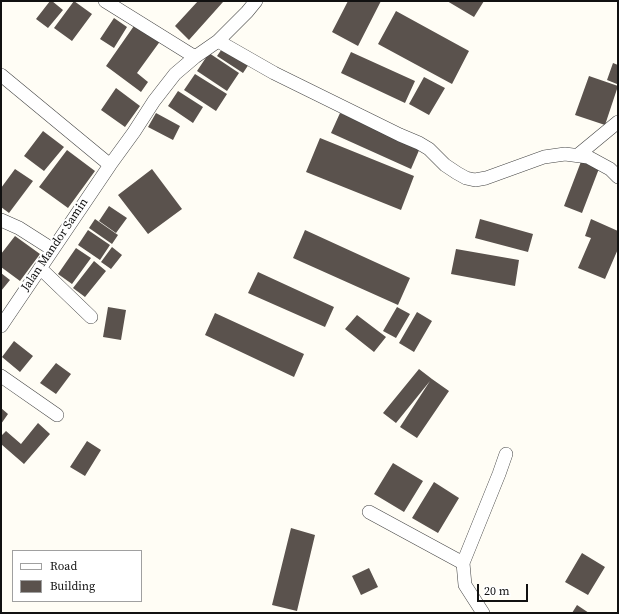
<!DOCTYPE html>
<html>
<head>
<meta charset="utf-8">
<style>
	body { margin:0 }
	#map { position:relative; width:619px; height:614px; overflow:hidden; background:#fffdf5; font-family:"Source Serif 4",serif }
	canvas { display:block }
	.frame { position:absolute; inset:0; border:2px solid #111; pointer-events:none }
	.legend { position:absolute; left:12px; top:550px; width:130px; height:52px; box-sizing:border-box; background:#fff; border:1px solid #a0a0a0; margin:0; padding:5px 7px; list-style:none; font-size:12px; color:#111 }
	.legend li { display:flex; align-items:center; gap:8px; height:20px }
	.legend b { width:20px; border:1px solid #a0a0a0 }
	.scale { position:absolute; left:477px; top:584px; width:51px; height:18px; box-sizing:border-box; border:2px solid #111; border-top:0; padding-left:5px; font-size:12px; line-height:14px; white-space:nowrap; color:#111; -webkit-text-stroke:3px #fff; paint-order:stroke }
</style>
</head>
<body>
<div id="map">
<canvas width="619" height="614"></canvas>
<div class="frame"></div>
<ul class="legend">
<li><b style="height:5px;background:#fff"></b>Road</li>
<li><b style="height:11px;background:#5a524d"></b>Building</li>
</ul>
<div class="scale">20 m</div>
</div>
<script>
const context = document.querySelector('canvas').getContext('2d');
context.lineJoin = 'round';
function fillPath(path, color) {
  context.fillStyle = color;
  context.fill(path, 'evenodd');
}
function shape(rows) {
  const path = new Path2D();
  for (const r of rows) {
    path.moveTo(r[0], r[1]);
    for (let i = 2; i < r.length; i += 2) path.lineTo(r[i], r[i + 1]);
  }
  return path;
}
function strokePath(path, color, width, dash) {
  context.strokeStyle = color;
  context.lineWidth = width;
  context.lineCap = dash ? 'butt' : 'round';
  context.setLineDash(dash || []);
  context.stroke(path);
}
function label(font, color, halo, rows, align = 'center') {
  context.font = font + ' "Source Serif 4",serif';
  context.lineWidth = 4;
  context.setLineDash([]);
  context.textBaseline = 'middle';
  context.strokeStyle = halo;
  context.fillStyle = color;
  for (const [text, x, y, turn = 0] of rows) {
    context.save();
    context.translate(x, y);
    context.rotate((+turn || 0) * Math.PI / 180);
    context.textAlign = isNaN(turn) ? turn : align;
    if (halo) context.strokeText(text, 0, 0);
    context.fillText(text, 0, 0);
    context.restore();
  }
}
fillPath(shape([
	[50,1,52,1,63,10,48,28,36,19],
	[74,1,92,14,72,41,54,28],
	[198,1,222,1,223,2,189,40,175,26],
	[348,1,381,1,358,46,332,32],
	[447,1,484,1,474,17],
	[396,11,469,51,452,84,378,44],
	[114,18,127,27,114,48,100,39],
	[136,23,161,40,137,73,148,82,141,92,106,66],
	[224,46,249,64,243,73,217,56],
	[351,52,415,81,405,103,341,73],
	[209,53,239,73,227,91,197,71],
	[613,63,618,65,618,81,617,84,607,80],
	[195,74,227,94,216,111,184,90],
	[589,76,618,86,605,125,575,115],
	[424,77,445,88,429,115,409,104],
	[116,88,140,106,125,127,101,110],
	[178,91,203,107,193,123,168,106],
	[156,113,180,126,173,140,148,127],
	[340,113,420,148,411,169,331,133],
	[43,131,64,147,44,171,24,156],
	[320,138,414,176,401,210,306,172],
	[67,150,95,171,68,208,39,187],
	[582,159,600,166,582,213,564,206],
	[15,169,33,181,9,213,1,207,1,188],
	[152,169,182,209,148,234,118,195],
	[109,206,127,218,116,233,99,221],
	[95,219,118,235,112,244,89,228],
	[480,219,533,234,528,252,475,238],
	[591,219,618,231,618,249,605,279,578,268,591,238,585,236],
	[88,230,110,245,100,260,78,245],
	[305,230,410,278,398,305,293,258],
	[15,236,40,254,20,281,1,267,1,254],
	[112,247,122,255,111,269,101,262],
	[76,248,91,258,72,284,58,274],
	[456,249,519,260,515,286,451,274],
	[94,261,106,271,85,297,73,288],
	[258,272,334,307,325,327,248,293],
	[1,273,10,280,1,291],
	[108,307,126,310,121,340,103,337],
	[397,307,410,314,396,338,383,331],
	[417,312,432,321,414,352,399,343],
	[215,313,304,354,294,377,205,335],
	[357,315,386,337,374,352,345,329],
	[14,341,33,356,20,372,2,357],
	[56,363,71,374,56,394,40,383],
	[419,369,432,379,449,391,417,438,400,427,430,381,396,423,383,413],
	[1,408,8,414,1,424],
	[38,423,50,434,24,464,1,444,1,436,6,431,21,444],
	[87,441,101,450,85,476,70,467],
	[393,463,423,481,404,512,374,494],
	[434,482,459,498,438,533,412,518],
	[291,528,315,535,297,611,272,605],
	[582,553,605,567,588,595,565,582],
	[369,568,378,587,361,595,352,576],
	[577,605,589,613,572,613]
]), '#5a524d');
const minor = shape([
	[105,1,195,57],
	[218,41,274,73,400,135,419,143,429,149,445,165,457,173,466,178,475,180,486,178,544,157,565,154,588,157,610,169,618,177],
	[1,75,110,165],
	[578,155,618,122],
	[1,220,19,228,52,249],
	[40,268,91,317],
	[1,326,110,165,134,132,154,101,175,74,195,57,218,41,247,12,256,1],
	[1,376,57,415],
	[369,512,463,563],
	[483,613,465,585,463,563,499,474,506,454]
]);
strokePath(minor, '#444', 14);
strokePath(minor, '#fff', 13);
label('12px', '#111', '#fff', [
	["Jalan Mandor Samin",55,245,-56]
]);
</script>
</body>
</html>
